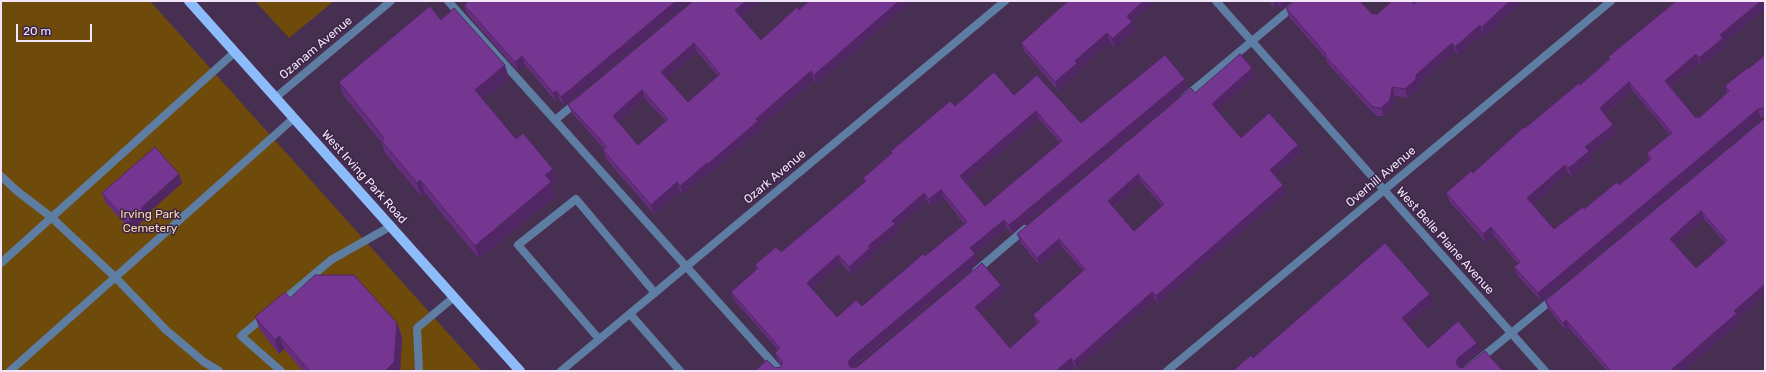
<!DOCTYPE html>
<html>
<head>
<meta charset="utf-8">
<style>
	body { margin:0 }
	#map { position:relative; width:1766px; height:372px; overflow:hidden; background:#462f51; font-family:Rubik,sans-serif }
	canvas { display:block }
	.frame { position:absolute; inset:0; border:2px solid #f3e5fa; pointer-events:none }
	.scale { position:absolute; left:16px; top:24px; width:76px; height:18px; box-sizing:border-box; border:2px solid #f3e5fa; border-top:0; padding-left:5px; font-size:12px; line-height:14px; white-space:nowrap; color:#f3e5fa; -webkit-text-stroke:3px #3b2546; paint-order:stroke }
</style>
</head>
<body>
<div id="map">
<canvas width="1766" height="372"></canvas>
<div class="frame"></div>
<div class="scale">20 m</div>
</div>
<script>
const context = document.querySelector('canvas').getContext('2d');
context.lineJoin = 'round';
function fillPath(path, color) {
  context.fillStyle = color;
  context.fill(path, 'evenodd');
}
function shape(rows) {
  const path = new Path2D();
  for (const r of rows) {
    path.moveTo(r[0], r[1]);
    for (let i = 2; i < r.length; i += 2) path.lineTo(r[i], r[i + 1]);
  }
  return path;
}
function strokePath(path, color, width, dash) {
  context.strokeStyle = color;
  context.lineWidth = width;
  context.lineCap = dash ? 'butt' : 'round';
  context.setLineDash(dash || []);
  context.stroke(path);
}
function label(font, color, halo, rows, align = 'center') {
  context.font = font + ' Rubik,sans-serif';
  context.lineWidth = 3;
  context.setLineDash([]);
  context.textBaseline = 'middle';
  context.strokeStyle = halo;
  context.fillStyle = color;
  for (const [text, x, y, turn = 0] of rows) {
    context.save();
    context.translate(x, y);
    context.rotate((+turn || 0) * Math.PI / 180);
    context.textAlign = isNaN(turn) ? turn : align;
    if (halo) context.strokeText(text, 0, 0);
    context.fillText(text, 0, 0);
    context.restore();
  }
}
fillPath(shape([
	[1,1,150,1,482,371,1,371],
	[255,1,334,1,289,38]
]), '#6e4a0b');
strokePath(shape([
	[448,1,780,371],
	[1185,97,1300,1],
	[555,120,577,102],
	[1,176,17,191,51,217,115,277,166,330,204,362,219,371],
	[1,263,235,52],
	[976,271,1025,229],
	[280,303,331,260,391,226],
	[630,314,680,371],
	[265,316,241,336,281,371],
	[599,339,518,245,576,199,655,293],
	[10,371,294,118],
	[419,371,417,328,454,297],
	[1465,371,1554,298]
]), '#5e7da2', 8);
strokePath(shape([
	[1216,1,1545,371],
	[275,98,391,1],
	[561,371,1005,1],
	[1167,371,1611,1]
]), '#5e7da2', 8);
strokePath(shape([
	[189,1,520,371]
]), '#8cbdfa', 10);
fillPath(shape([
	[469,1,689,1,564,105,559,99,556,102,525,65,518,71,467,14,464,5],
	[693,1,759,1,741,17,761,40,799,10,809,1,912,1,817,84,814,80,760,127,761,129,711,172,710,171,683,194,680,191,654,214,606,159,603,150,604,149,572,113,568,105],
	[697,52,718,76,688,102,667,78],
	[645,99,666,121,638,145,618,122],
	[1269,1,1292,1,1282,9,1279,5,1275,9],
	[1417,1,1522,1,1485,36,1483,33,1459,55,1455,51,1419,84,1419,88,1408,98,1395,96,1393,108,1384,116,1376,116,1328,64,1326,59,1289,17,1286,8,1373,15,1414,4],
	[441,20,509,78,483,100,516,139,553,169,557,182,552,186,556,195,479,259,425,193,421,196,385,153,381,142,343,95,339,82],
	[1132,23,1135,31,1115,48,1110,42,1079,70,1080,71,1058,91,1024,51,1021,43],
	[1724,43,1726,46,1702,66,1699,63,1671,87,1696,118,1699,118,1727,93,1725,86,1748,69,1765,55,1765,117,1761,118,1541,301,1517,275,1514,267,1518,264,1494,236,1486,243,1449,201,1446,193,1473,173,1525,128,1580,85,1609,59,1608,57],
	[1632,90,1670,135,1647,153,1649,160,1619,185,1554,229,1532,205,1568,173,1572,177,1592,160,1590,155,1616,133,1605,115],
	[1240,54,1252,68,1255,76,1217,110,1241,138,1269,113,1298,145,1301,153,1275,176,1283,185,1286,193,1158,304,1155,300,1077,369,1074,366,1068,371,755,371,767,360,775,368,781,367,781,365,778,361,775,353,778,350,734,300,731,292,757,270,755,265,776,247,781,252,865,182,863,178,892,154,891,151,950,101,955,106,994,72,1014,95,1037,75,1081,123,1165,55,1185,79,1188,88,1012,234,1007,228,975,254,978,262,852,368,857,367,982,263,1001,285,1004,293,980,313,1010,348,1037,324,1033,315,1083,271,1062,247,1040,266,1020,242,1017,234,1191,88,1195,93],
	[1039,119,1060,143,985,206,966,182],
	[1141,182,1162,206,1134,231,1114,207],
	[944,198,964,224,925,256,923,254,862,306,856,300,837,317,812,289,841,263,852,275,873,256,872,254,898,232,897,228,927,201,932,207],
	[1765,118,1765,295,1738,318,1740,322,1683,371,1607,371,1569,328,1566,331,1548,309,1545,301],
	[1704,219,1725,243,1696,268,1675,245],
	[182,183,145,216,146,218,131,231,105,202,102,193],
	[290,298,397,323,402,337,400,371,303,371,284,349,279,354,260,330,255,317]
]), '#642e7c');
fillPath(shape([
	[676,1,689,1,564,105,561,97],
	[746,1,759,1,738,19,735,10],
	[899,1,912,1,817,84,814,75],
	[1144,1,1157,1,1132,23,1135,31,1115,48,1112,39,1127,16],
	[1273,1,1278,1,1279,5,1275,9],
	[1279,1,1292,1,1282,9],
	[1510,1,1522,1,1485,36,1482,27],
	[1761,1,1765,1,1765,9,1724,43,1726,46,1702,66,1699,58,1720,35],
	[1480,25,1483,33,1459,55,1455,47],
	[1107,33,1110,42,1079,70,1080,71,1058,91,1055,82,1075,61],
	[694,43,697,52,664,80,661,72],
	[1452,43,1455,51,1419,84,1419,88,1408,98,1405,89,1416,75],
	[1696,54,1699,63,1668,89,1665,81],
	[522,56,525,65,518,71,515,62],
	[505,65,509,78,480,103,475,90],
	[1252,68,1255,76,1215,112,1212,104],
	[811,71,814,80,760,127,761,129,711,172,708,164,756,119],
	[1185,79,1188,88,1012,234,1009,225],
	[1629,82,1632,90,1603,116,1600,108],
	[1392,87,1395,96,1393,108,1384,116,1381,108],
	[642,90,645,99,616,124,613,116],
	[556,91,559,99,556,102,553,93],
	[1758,109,1761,118,1541,301,1538,293],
	[1036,111,1039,119,963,184,960,176],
	[1613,125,1616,133,1590,155,1592,160,1572,177,1569,168,1585,147],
	[1298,145,1301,153,1273,178,1270,170],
	[707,163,710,171,683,194,680,186],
	[1565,165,1568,173,1530,207,1527,198],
	[553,169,557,182,552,186,556,195,479,259,475,246,545,175],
	[179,174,182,183,145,216,146,218,131,231,128,222,141,208],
	[1138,174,1141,182,1111,209,1108,201],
	[420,180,425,193,421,196,417,183],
	[677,182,680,191,654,214,651,205],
	[1283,185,1286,193,1158,304,1156,296],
	[941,190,944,198,932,207,929,199],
	[924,193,927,201,897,228,898,232,872,254,873,256,852,275,849,267,892,221],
	[1701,211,1704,219,1673,247,1670,239],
	[1004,220,1007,228,975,254,978,262,852,367,851,371,848,363,850,359,970,248],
	[1491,227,1494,236,1486,243,1483,234],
	[1059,239,1062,247,1040,266,1037,258],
	[838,255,841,263,810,291,807,283],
	[1001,285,1004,293,978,315,975,307],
	[1764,285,1765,288,1765,295,1738,318,1740,322,1683,371,1670,371,1734,311],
	[1152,292,1155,300,1077,369,1074,361],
	[1430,294,1433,303,1405,327,1402,318],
	[1566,320,1569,328,1566,331,1563,323],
	[397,323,402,337,400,371,385,371],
	[279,336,284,349,279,354,275,340],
	[1477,343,1480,351,1461,367,1460,371,1456,363,1458,358],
	[1071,358,1074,366,1068,371,1056,371]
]), '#512665');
const building = shape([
	[469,1,676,1,561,97,556,91,553,93,522,56,515,62,464,5,469,1],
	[693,1,746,1,735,10,761,40,797,7,799,10,809,1,899,1,814,75,811,71,756,119,758,121,708,164,707,163,680,186,677,182,651,205,603,150,607,147,568,105,693,1],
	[694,43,720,74,688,102,661,72,694,43],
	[642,90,668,119,638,145,613,116,642,90],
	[1068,1,1144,1,1127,16,1132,22,1112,39,1107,33,1075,61,1077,63,1055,82,1021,43,1068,1],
	[1295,1,1360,1,1373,15,1375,13,1376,15,1392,1,1411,1,1414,4,1417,1,1510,1,1482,27,1480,25,1455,47,1452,43,1416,75,1416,79,1405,89,1392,87,1390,100,1381,108,1373,107,1325,56,1326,54,1286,8,1295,1],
	[1676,1,1761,1,1720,35,1723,38,1699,58,1696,54,1665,81,1696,118,1697,116,1699,118,1729,91,1725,86,1747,68,1748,69,1765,55,1765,110,1761,108,1758,109,1538,293,1514,267,1520,262,1491,227,1483,234,1446,193,1471,171,1473,173,1524,127,1525,128,1579,83,1580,85,1610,59,1608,57,1676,1],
	[1629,82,1672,133,1647,153,1651,159,1619,185,1617,182,1584,209,1583,207,1554,229,1527,198,1565,165,1569,168,1589,151,1585,147,1613,125,1600,108,1629,82],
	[430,6,441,20,454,8,505,65,475,90,516,139,523,133,553,169,545,175,551,182,475,246,420,180,417,183,381,140,384,138,339,82,430,6],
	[1240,54,1252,68,1212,104,1241,138,1269,113,1298,145,1270,170,1283,185,1156,296,1152,292,1074,361,1071,358,1056,371,755,371,767,360,775,368,781,367,782,361,775,353,780,348,731,292,758,268,755,265,776,247,781,252,866,181,863,178,892,153,891,151,950,101,955,106,994,72,1014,95,1037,75,1081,123,1165,55,1185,79,1009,225,1004,220,970,248,975,254,850,359,848,363,851,368,857,367,982,263,1001,285,975,307,1010,348,1039,322,1033,315,1085,269,1059,239,1037,258,1017,234,1191,88,1195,93,1240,54],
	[1036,111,1062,141,985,206,960,176,1036,111],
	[1138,174,1164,204,1134,231,1108,201,1138,174],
	[941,190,967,222,925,256,923,254,862,306,856,300,837,317,807,283,838,255,849,267,870,248,868,246,895,224,892,221,924,193,929,199,941,190],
	[1765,118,1765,286,1764,285,1734,311,1737,313,1670,371,1611,371,1566,320,1563,323,1545,301,1765,118],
	[1701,211,1727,241,1696,268,1670,239,1701,211],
	[155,147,179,174,141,208,143,209,128,222,102,193,155,147],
	[1385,243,1430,294,1402,318,1428,348,1458,321,1477,343,1458,358,1456,363,1458,366,1462,368,1465,367,1485,351,1503,371,1233,371,1251,355,1253,358,1385,243],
	[315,275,354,275,397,323,394,362,385,371,310,371,279,336,275,340,255,317,285,292,290,298,315,275]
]);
fillPath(building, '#743690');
strokePath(building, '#512665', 1);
label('12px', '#f3e5fa', '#3b2546', [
	["Ozanam Avenue",316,48,-40],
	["West Irving Park Road",364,177,48],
	["Ozark Avenue",775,177,-40],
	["Overhill Avenue",1381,177,-40],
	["West Belle Plaine Avenue",1445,241,48]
]);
label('12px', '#fbd8a9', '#3b2546', [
	["Irving Park",150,215],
	["Cemetery",150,229]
]);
</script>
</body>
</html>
